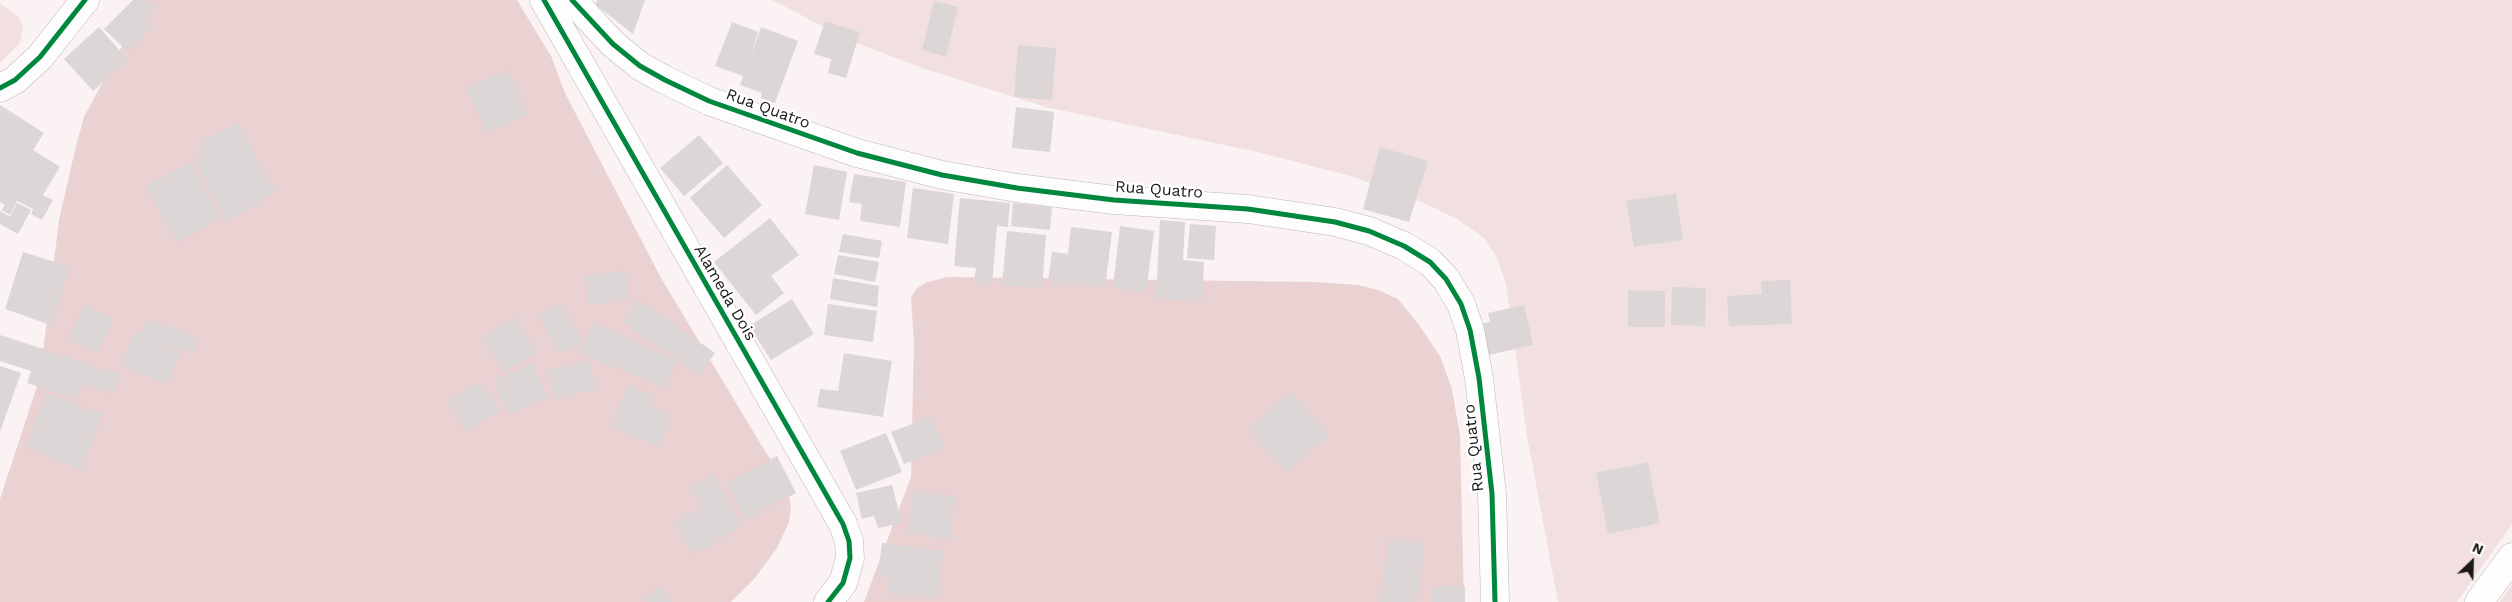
<!DOCTYPE html>
<html>
<head>
<meta charset="utf-8">
<style>
	body { margin:0 }
	#map { position:relative; width:2512px; height:602px; overflow:hidden; background:#faf2f3; font-family:"Work Sans",sans-serif }
	canvas { display:block }
	.north { position:absolute; left:2447px; top:537px; width:50px; height:50px; -webkit-text-stroke:4px #fff; paint-order:stroke; rotate:24deg; font-size:14px; font-weight:700; line-height:20px; text-align:center; color:#1d1818 }
	.north::after { content:''; display:block; margin:auto; width:18px; height:22px; background:#1d1818; clip-path:polygon(50% 0,100% 100%,50% 72%,0 100%) }
</style>
</head>
<body>
<div id="map">
<canvas width="2512" height="602"></canvas>
<div class="north">N</div>
</div>
<script>
const context = document.querySelector('canvas').getContext('2d');
context.lineJoin = 'round';
function fillPath(path, color) {
  context.fillStyle = color;
  context.fill(path, 'evenodd');
}
function shape(rows) {
  const path = new Path2D();
  for (const r of rows) {
    path.moveTo(r[0], r[1]);
    for (let i = 2; i < r.length; i += 2) path.lineTo(r[i], r[i + 1]);
  }
  return path;
}
function strokePath(path, color, width, dash) {
  context.strokeStyle = color;
  context.lineWidth = width;
  context.lineCap = dash ? 'butt' : 'round';
  context.setLineDash(dash || []);
  context.stroke(path);
}
function label(font, color, halo, rows, align = 'center') {
  context.font = font + ' "Work Sans",sans-serif';
  context.lineWidth = 4.5;
  context.setLineDash([]);
  context.textBaseline = 'middle';
  context.strokeStyle = halo;
  context.fillStyle = color;
  for (const [text, x, y, turn = 0] of rows) {
    context.save();
    context.translate(x, y);
    context.rotate((+turn || 0) * Math.PI / 180);
    context.textAlign = isNaN(turn) ? turn : align;
    if (halo) context.strokeText(text, 0, 0);
    context.fillText(text, 0, 0);
    context.restore();
  }
}
fillPath(shape([
	[772,0,2512,0,2512,524,2457,602,1558,602,1527,436,1506,284,1497,258,1484,238,1457,219,1424,203,1351,176,1257,152,1046,107,925,69,849,40],
	[0,3,18,16,23,25,20,43,0,63],
	[2512,584,2512,602,2500,602]
]), '#f2e0e1');
fillPath(shape([
	[147,0,517,0,551,56,565,93,661,278,760,443,787,485,791,506,789,522,777,548,755,578,731,602,0,602,0,499,40,377,59,220,76,146,84,117],
	[947,277,1315,282,1358,285,1378,290,1398,299,1419,325,1440,356,1452,389,1460,436,1464,602,864,602,911,477,914,342,911,298,916,289,925,283]
]), '#ead2d3');
fillPath(shape([
	[133,0,147,0,155,7,144,19,152,27,128,52,104,29],
	[597,0,645,0,633,34,596,5],
	[934,1,958,7,946,57,922,50],
	[825,21,860,32,846,78,828,73,831,59,814,54],
	[732,22,758,32,751,56,761,27,798,41,775,103,761,98,762,93,740,85,743,76,715,66],
	[99,27,128,60,93,91,64,59],
	[1018,45,1056,48,1052,100,1014,97],
	[508,70,528,115,487,133,466,88],
	[0,105,44,133,33,150,60,167,43,195,53,200,42,220,31,214,33,209,17,201,10,215,2,210,5,205,0,202],
	[1016,107,1054,112,1050,152,1012,148],
	[238,124,276,192,226,222,195,162,204,141],
	[699,135,723,163,684,196,660,168],
	[1380,147,1428,161,1409,222,1363,209],
	[190,163,221,218,178,243,146,187],
	[727,165,762,205,724,238,690,198],
	[814,165,847,172,839,220,805,214],
	[854,174,906,182,900,227,860,221,862,204,849,202],
	[913,188,954,194,948,244,907,238],
	[1676,193,1683,240,1634,247,1626,201],
	[960,198,1010,203,1008,227,997,226,992,284,974,282,976,268,954,266],
	[17,203,31,210,18,234,0,224,0,211,10,217],
	[1013,203,1052,207,1050,230,1011,226],
	[770,218,799,255,771,276,784,293,756,315,714,262],
	[1160,220,1185,222,1183,260,1204,262,1202,301,1156,299],
	[1190,224,1216,226,1214,260,1187,258],
	[1120,226,1154,231,1146,293,1113,288],
	[1071,227,1112,232,1105,288,1048,281,1052,252,1068,254],
	[1007,231,1046,235,1042,288,1002,285],
	[843,234,882,241,879,258,839,252],
	[23,252,70,267,51,325,5,309],
	[838,255,879,262,875,282,834,274],
	[625,270,629,299,589,305,585,276],
	[833,278,879,286,877,307,830,299],
	[1790,280,1792,324,1729,326,1727,296,1762,294,1761,281],
	[1672,287,1706,288,1705,326,1671,325],
	[1628,290,1665,291,1665,327,1628,327],
	[792,299,814,334,771,360,749,326],
	[639,300,715,353,699,375,623,322],
	[561,304,583,341,560,354,539,316],
	[828,304,877,311,873,342,824,335],
	[84,305,113,318,97,353,68,340],
	[1524,305,1533,345,1488,355,1481,324,1490,322,1488,313],
	[516,317,536,353,503,372,483,336],
	[147,320,198,338,194,352,149,337,181,350,167,384,121,366,135,332,142,334],
	[593,322,677,362,666,388,579,353],
	[0,335,120,374,114,395,82,384,77,399,27,383,31,371,0,361],
	[844,353,892,361,883,417,817,407,820,389,838,391],
	[590,361,595,390,554,398,548,369],
	[533,364,547,398,508,414,494,380],
	[0,366,21,373,0,432],
	[481,381,499,411,465,431,447,401],
	[628,385,655,395,651,406,671,414,659,446,611,427],
	[1291,392,1329,435,1286,472,1248,429],
	[46,393,102,414,82,469,26,448],
	[931,417,944,448,904,464,891,432],
	[886,433,902,472,856,490,840,451],
	[777,456,796,493,746,519,726,482],
	[1648,462,1660,523,1608,534,1596,473],
	[712,474,743,526,693,555,675,523,702,507,690,487],
	[892,485,902,523,878,528,874,516,862,519,856,493],
	[914,490,955,496,950,539,908,533],
	[1389,539,1425,544,1417,602,1380,602],
	[882,543,943,551,937,599,887,593,890,576,878,574],
	[660,586,673,602,647,602,645,599],
	[1465,586,1465,602,1432,602,1431,587]
]), '#dcd6d6');
const minor = shape([
	[544,0,843,524,849,541,850,558,843,583,828,602],
	[572,0,613,44,640,66,665,80,709,101,857,153,942,175,1017,188,1114,200,1248,209,1335,222,1369,231,1404,246,1430,262,1446,279,1461,304,1470,330,1479,378,1492,494,1495,602],
	[0,88,15,80,40,57,85,0],
	[2479,602,2512,557]
]);
strokePath(minor, '#beb7b8', 29);
strokePath(minor, '#fefdfd', 28);
strokePath(shape([
	[544,0,843,524,849,541,850,558,843,583,828,602],
	[572,0,613,44,640,66,665,80,709,101,857,153,942,175,1017,188,1114,200,1248,209,1335,222,1369,231,1404,246,1430,262,1446,279,1461,304,1470,330,1479,378,1492,494,1495,602],
	[0,88,15,80,40,57,85,0]
]), '#00873e', 5);
label('16px', '#1d1818', '#fff', [
	["Rua Quatro",768,109,20],
	["Rua Quatro",1159,190,4],
	["Alameda Dois",725,293,60],
	["Rua Quatro",1474,448,-96]
]);
</script>
</body>
</html>
